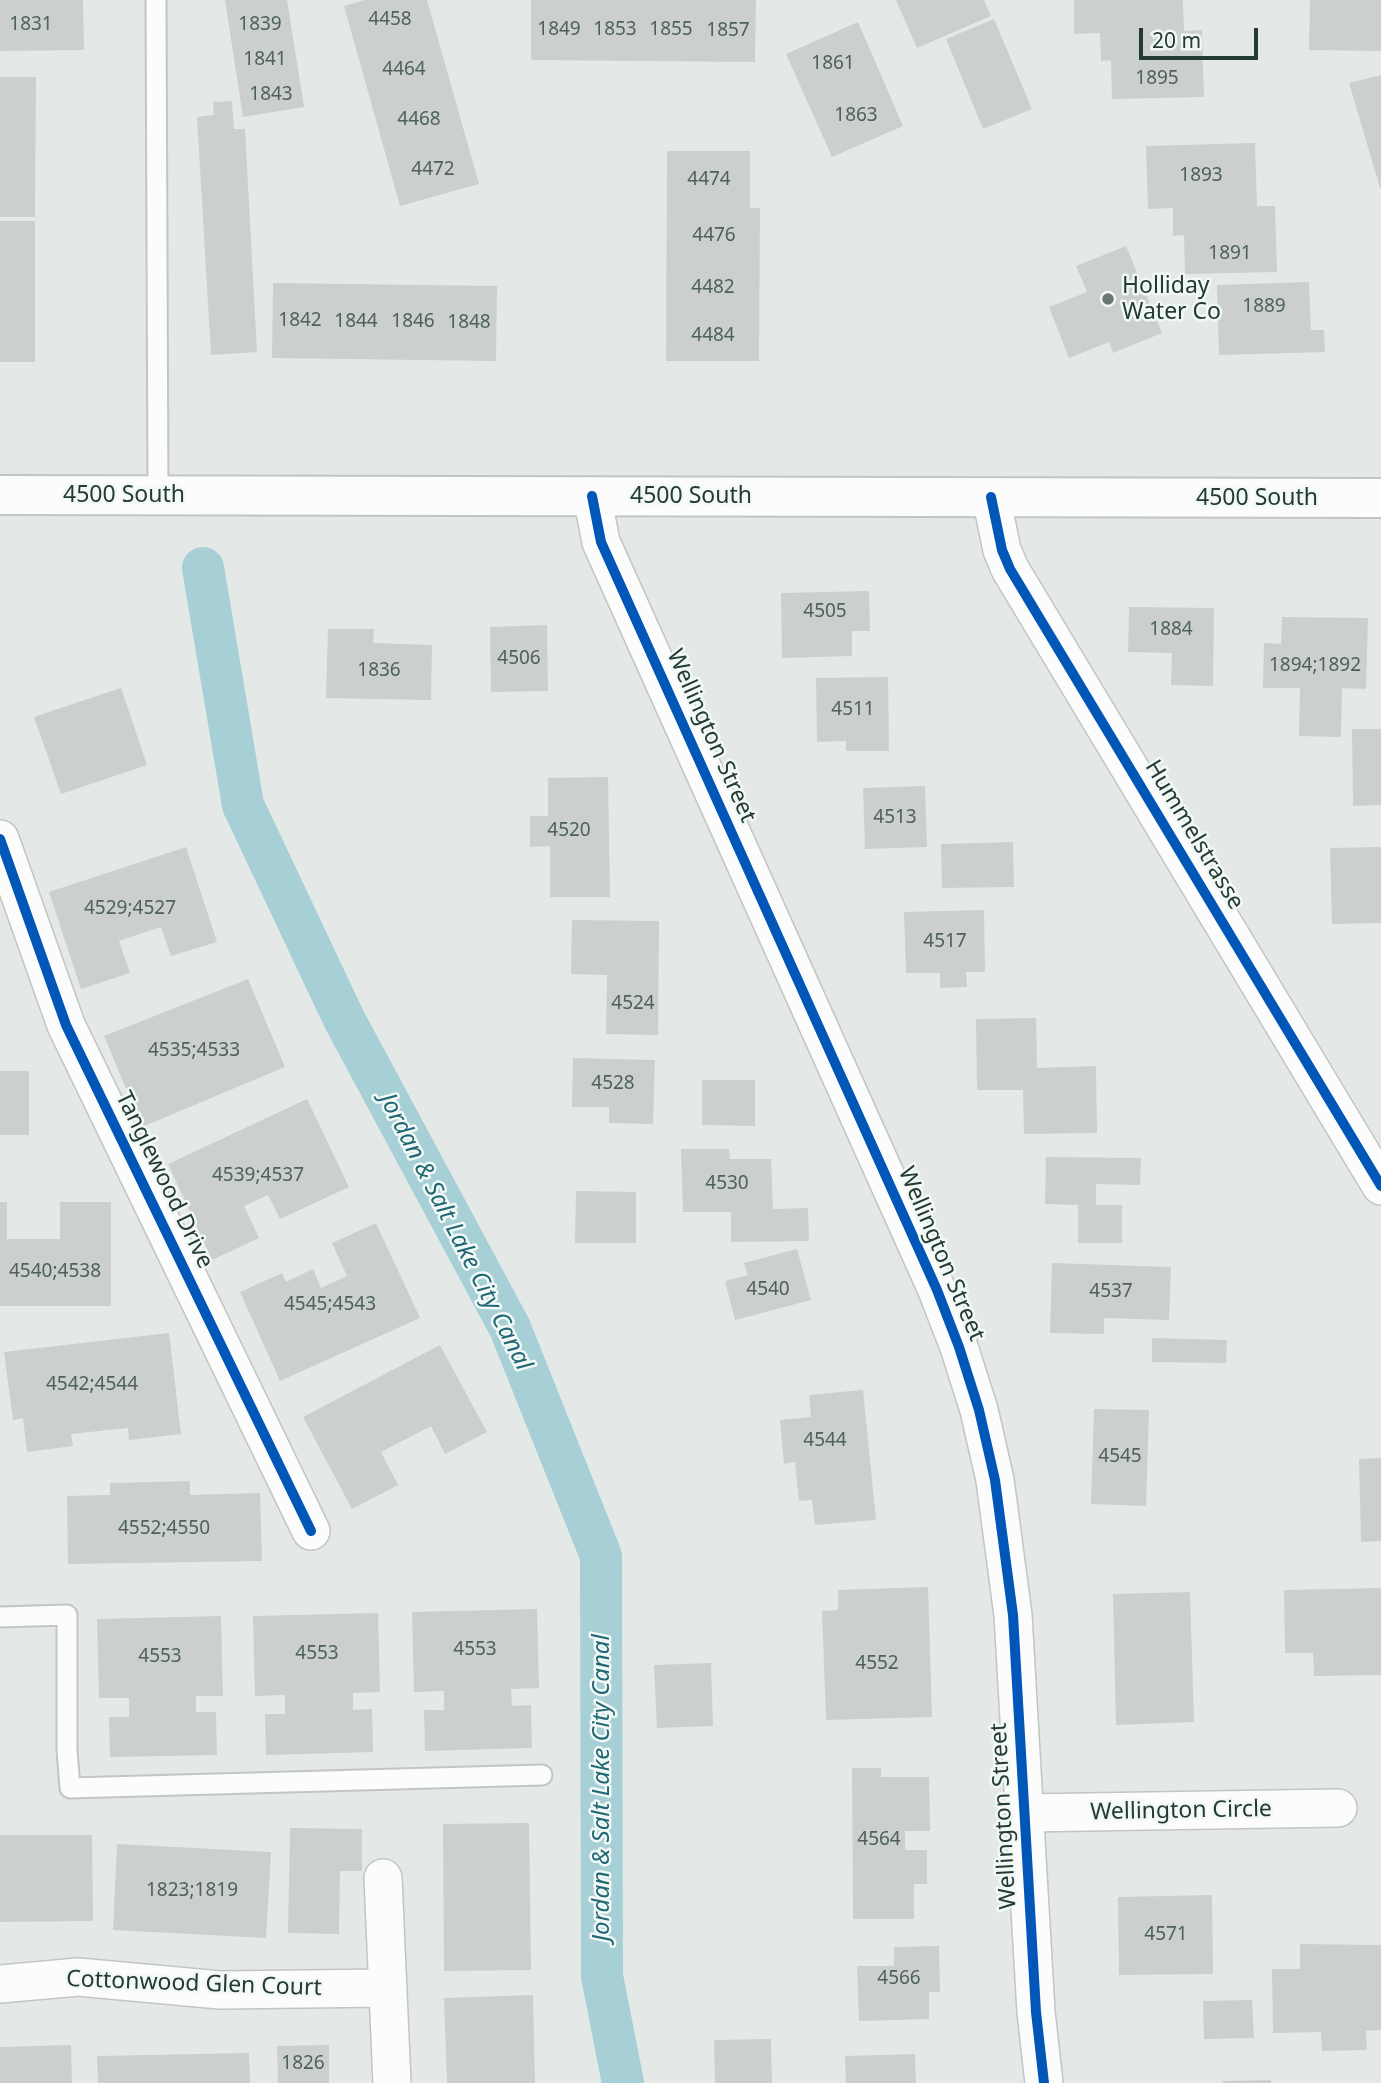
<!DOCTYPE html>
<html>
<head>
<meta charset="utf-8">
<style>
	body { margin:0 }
	#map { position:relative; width:1381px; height:2083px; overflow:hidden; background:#e4e9e7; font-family:"Noto Sans",sans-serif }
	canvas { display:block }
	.scale { position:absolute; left:1139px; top:28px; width:119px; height:32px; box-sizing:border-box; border:4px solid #233b34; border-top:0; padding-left:9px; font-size:21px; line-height:24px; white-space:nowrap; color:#233b34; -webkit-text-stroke:5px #f2f8f5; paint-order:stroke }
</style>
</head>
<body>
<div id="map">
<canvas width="1381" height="2083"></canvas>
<div class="scale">20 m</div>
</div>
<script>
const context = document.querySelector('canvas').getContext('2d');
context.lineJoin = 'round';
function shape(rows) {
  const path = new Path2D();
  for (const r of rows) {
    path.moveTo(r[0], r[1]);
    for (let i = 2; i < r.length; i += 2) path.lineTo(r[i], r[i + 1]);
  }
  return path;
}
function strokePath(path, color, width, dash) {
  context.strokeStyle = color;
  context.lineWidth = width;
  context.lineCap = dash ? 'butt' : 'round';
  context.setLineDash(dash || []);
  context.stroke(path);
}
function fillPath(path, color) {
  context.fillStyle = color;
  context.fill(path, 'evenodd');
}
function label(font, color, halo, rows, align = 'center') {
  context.font = font + ' "Noto Sans",sans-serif';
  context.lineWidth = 5;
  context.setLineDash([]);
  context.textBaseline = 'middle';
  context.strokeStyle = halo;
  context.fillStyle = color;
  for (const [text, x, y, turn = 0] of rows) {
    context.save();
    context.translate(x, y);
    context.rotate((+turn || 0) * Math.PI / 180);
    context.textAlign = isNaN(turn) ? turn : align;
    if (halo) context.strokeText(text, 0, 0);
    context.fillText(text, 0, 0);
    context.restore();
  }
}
strokePath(shape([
	[203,568,243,805,344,1019,510,1328,601,1556,602,1976,623,2083]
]), '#a6cfd6', 42);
fillPath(shape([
	[0,0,83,0,84,50,0,51],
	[225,0,287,0,304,107,243,117],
	[365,0,427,0,479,184,400,206,344,6],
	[531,0,756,0,755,62,531,60],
	[896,0,984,0,991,16,917,48],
	[1074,0,1183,0,1184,31,1202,30,1204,97,1112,99,1111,60,1101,61,1100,33,1074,34],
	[1310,0,1381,0,1381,51,1309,50],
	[994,19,1032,109,983,129,946,39],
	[858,22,903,126,832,157,786,54],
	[1381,75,1381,188,1380,188,1349,83],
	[0,77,36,77,35,217,0,217],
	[232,101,234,129,245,129,257,352,211,355,197,117,214,115,213,102],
	[1255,143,1257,206,1275,206,1277,272,1185,274,1184,235,1173,236,1173,208,1148,209,1146,146],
	[667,151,750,151,750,208,760,208,759,361,666,361],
	[0,221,35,221,35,362,0,362],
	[1126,246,1162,333,1113,353,1109,342,1069,358,1049,307,1087,292,1076,266],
	[1309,282,1311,330,1324,330,1325,352,1219,355,1217,285],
	[273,283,497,286,496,361,272,358],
	[869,591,870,631,852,631,852,656,782,658,781,593],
	[1129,607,1214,608,1213,686,1171,685,1172,653,1128,652],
	[1282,617,1368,618,1366,689,1342,688,1341,737,1299,736,1300,688,1263,688,1264,643,1281,644],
	[547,625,548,691,491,692,490,627],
	[328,629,374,629,373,643,432,645,431,700,326,698],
	[888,677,889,751,846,751,846,741,817,742,816,678],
	[121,688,147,765,61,794,34,717],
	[1352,729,1381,729,1381,805,1353,806],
	[608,777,610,897,550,897,550,846,530,847,530,816,548,816,548,778],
	[925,786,927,847,865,849,863,788],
	[1013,842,1014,887,942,888,941,844],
	[186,847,217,942,171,956,161,927,119,941,130,973,81,989,49,892],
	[1381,847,1381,923,1332,924,1330,848],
	[984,910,985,972,966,972,967,987,940,988,940,973,906,973,904,912],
	[572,920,659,921,658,1035,606,1034,607,975,571,974],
	[248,979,285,1067,142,1127,104,1036],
	[1036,1018,1037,1068,1096,1066,1097,1133,1024,1134,1023,1090,977,1090,976,1019],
	[573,1058,655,1060,653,1124,609,1123,609,1107,572,1107],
	[0,1071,29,1071,29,1135,0,1135],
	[702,1080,755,1080,755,1126,702,1125],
	[307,1099,349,1187,280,1219,268,1195,244,1206,259,1238,212,1260,168,1164],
	[681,1149,729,1149,730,1159,771,1159,773,1209,808,1208,809,1241,731,1242,731,1212,683,1212],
	[1046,1157,1141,1158,1140,1185,1096,1184,1096,1205,1122,1205,1122,1243,1078,1243,1078,1205,1045,1204],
	[576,1191,636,1192,636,1243,575,1243],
	[0,1202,7,1202,7,1239,60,1239,60,1202,111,1202,111,1306,0,1306],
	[376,1223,420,1318,280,1381,240,1292,282,1273,286,1282,313,1269,321,1288,347,1276,332,1243],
	[797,1249,811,1300,735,1320,725,1281,748,1275,744,1263],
	[1052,1263,1171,1267,1169,1320,1104,1318,1104,1334,1050,1333],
	[169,1333,181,1434,129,1440,128,1428,71,1434,73,1446,27,1452,23,1418,13,1420,4,1352],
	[1152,1338,1227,1340,1226,1363,1152,1362],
	[440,1345,487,1432,445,1454,431,1426,381,1452,398,1485,352,1509,303,1417],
	[863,1390,876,1520,815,1525,812,1500,799,1501,795,1462,784,1464,780,1420,811,1417,809,1395],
	[1094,1409,1149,1410,1146,1506,1091,1504],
	[1381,1458,1381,1541,1361,1542,1359,1459],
	[190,1481,190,1495,260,1493,262,1561,68,1564,67,1496,110,1495,110,1483],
	[928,1587,932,1717,826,1720,822,1611,838,1610,838,1590],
	[1381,1588,1381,1675,1314,1676,1313,1653,1285,1653,1284,1590],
	[1190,1592,1194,1722,1116,1725,1113,1594],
	[537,1609,539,1688,511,1689,512,1706,531,1705,532,1748,425,1751,424,1710,444,1710,444,1691,414,1692,412,1612],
	[378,1613,380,1692,353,1693,353,1710,372,1709,373,1752,266,1755,265,1714,285,1714,285,1695,255,1696,253,1616],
	[221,1616,223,1696,196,1696,196,1712,216,1712,217,1755,110,1757,109,1717,129,1717,129,1698,99,1698,97,1619],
	[711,1663,713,1726,657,1728,654,1665],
	[852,1768,881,1768,881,1777,929,1777,930,1831,905,1831,905,1850,927,1850,927,1884,914,1884,914,1919,853,1919],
	[529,1823,531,1970,444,1971,443,1824],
	[290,1828,362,1829,362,1871,340,1871,339,1934,288,1933],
	[0,1835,92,1835,93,1921,0,1922],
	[117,1844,271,1852,266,1938,113,1930],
	[1212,1895,1213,1974,1119,1975,1118,1897],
	[1300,1944,1381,1945,1381,2030,1366,2031,1367,2050,1322,2051,1321,2032,1273,2033,1272,1969,1300,1969],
	[939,1946,940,1992,929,1992,929,2019,859,2021,857,1966,894,1966,894,1947],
	[533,1995,535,2083,447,2083,444,1998],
	[1252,2000,1254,2038,1204,2039,1203,2001],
	[771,2039,772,2083,715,2083,714,2040],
	[71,2045,72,2083,0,2083,0,2047],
	[329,2045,329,2083,278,2083,277,2046],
	[249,2053,250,2083,98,2083,97,2056],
	[915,2054,916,2083,846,2083,845,2056],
	[1271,2080,1271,2083,1223,2083,1223,2081]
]), '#cbd0ce');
const lane = shape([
	[156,0,158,495],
	[0,1617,67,1615,67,1750,70,1788,542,1775]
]);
const street = shape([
	[592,496,601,542,937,1290,959,1347,979,1410,995,1480,1013,1615,1036,2012,1044,2083],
	[991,497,1002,550,1010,569,1381,1186],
	[0,839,66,1025,311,1531],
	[1025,1813,1338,1808],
	[383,1878,392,2083],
	[0,1984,78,1977,220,1990,387,1988]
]);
const secondary = shape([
	[0,495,1381,498]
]);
strokePath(lane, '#c1c6c4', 23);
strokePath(street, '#c1c6c4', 40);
strokePath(secondary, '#c0c6c4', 42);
strokePath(lane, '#fbfcfb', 19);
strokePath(street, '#fbfcfb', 37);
strokePath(secondary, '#fbfcfb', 38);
strokePath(shape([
	[592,496,601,542,937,1290,959,1347,979,1410,995,1480,1013,1615,1036,2012,1044,2083],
	[991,497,1002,550,1010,569,1381,1186],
	[0,839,66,1025,311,1531]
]), '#0057b8', 10);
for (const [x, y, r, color] of [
	[1108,299,7,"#677873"]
]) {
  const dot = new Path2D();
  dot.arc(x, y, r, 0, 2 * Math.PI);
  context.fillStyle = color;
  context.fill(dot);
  strokePath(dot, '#f2f8f5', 2.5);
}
label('19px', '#4e615b', null, [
	["4458",390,20],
	["1831",31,25],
	["1839",260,25],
	["1849",559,30],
	["1853",615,30],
	["1855",671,30],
	["1857",728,31],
	["1841",265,60],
	["1861",833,64],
	["4464",404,70],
	["1895",1157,79],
	["1843",271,95],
	["1863",856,116],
	["4468",419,120],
	["4472",433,170],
	["1893",1201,176],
	["4474",709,180],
	["4476",714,236],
	["1891",1230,254],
	["4482",713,288],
	["1889",1264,307],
	["1842",300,321],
	["1844",356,322],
	["1846",413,322],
	["1848",469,323],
	["4484",713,336],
	["4505",825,612],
	["1884",1171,630],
	["4506",519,659],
	["1894;1892",1315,666],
	["1836",379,671],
	["4511",853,710],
	["4513",895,818],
	["4520",569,831],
	["4529;4527",130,909],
	["4517",945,942],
	["4524",633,1004],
	["4535;4533",194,1051],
	["4528",613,1084],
	["4539;4537",258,1176],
	["4530",727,1184],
	["4540;4538",55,1272],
	["4540",768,1290],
	["4537",1111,1292],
	["4545;4543",330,1305],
	["4542;4544",92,1385],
	["4544",825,1441],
	["4545",1120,1457],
	["4552;4550",164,1529],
	["4553",475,1650],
	["4553",317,1654],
	["4553",160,1657],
	["4552",877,1664],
	["4564",879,1840],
	["1823;1819",192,1891],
	["4571",1166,1935],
	["4566",899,1979],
	["1826",303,2064]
]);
label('23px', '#233b34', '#f2f8f5', [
	["Holliday",1122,286],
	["Water Co",1122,312]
], 'left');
label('23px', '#233b34', '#f2f8f5', [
	["4500 South",124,495],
	["4500 South",691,496],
	["4500 South",1257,498],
	["Wellington Street",711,736,66],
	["Hummelstrasse",1194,835,59],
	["Tanglewood Drive",164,1180,64],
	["Wellington Street",941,1254,67],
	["Wellington Circle",1181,1811,-1],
	["Wellington Street",1004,1816,-93],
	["Cottonwood Glen Court",194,1984,2]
]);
label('italic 24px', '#1f6774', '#f2f8f5', [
	["Jordan & Salt Lake City Canal",455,1232,63],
	["Jordan & Salt Lake City Canal",602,1788,-90]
]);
</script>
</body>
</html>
